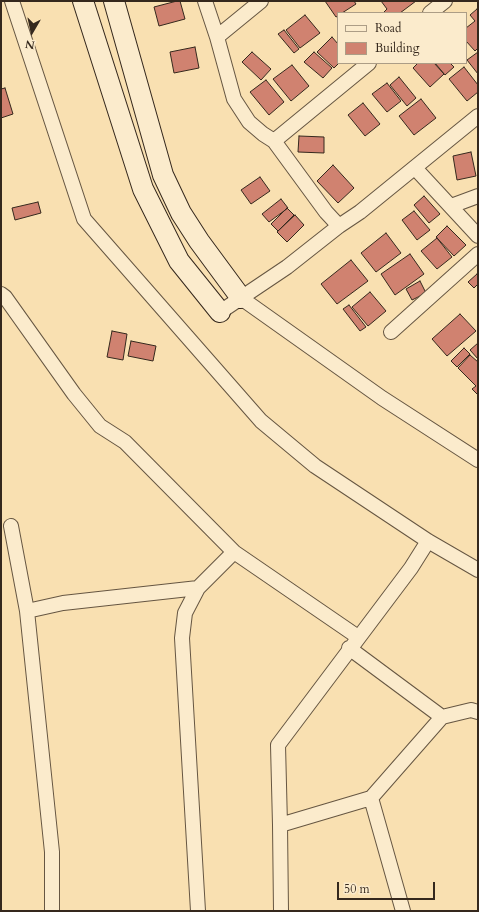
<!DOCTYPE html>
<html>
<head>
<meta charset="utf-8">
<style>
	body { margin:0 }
	#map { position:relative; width:479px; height:912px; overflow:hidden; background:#f9e0b1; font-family:Cardo,serif }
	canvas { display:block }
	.frame { position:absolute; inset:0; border:2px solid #35281d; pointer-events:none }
	.legend { position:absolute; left:337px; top:12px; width:130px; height:52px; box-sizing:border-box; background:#fbebcc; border:1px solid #ac9d86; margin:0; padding:5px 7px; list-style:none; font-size:12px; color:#35281d }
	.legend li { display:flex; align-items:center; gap:8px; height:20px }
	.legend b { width:20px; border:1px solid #ac9d86 }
	.north { position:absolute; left:12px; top:12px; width:40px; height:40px; -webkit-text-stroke:3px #fbebcc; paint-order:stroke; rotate:189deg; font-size:11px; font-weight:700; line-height:16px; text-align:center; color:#35281d }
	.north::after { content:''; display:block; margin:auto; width:14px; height:18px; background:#35281d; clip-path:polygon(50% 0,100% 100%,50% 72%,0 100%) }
	.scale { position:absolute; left:337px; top:882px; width:98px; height:18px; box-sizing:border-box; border:2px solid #35281d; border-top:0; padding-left:5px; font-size:12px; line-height:14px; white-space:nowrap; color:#35281d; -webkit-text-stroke:3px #fbebcc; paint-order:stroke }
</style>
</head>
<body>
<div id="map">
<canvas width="479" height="912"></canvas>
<div class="frame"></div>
<ul class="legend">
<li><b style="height:5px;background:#fbebcc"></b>Road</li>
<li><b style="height:11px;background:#d08270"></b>Building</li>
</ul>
<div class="north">N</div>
<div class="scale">50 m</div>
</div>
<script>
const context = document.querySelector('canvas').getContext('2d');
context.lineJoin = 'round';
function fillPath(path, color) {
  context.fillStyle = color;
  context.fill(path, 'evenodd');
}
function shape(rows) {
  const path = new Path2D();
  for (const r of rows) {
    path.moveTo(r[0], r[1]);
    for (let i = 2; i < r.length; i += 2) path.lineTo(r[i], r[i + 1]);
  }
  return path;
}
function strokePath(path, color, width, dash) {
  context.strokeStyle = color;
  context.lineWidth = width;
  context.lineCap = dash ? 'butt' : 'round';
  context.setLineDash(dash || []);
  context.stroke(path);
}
const building = shape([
	[177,1,180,1,185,19,159,26,154,7,177,1],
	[325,1,354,1,356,4,342,13,338,13,338,16,336,17,325,1],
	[381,1,416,1,400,13,383,13,387,9,381,1],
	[477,9,478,10,478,48,475,51,466,41,466,28,475,21,470,15,477,9],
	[305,15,320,33,300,48,286,30,305,15],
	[284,30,299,49,294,53,278,34,284,30],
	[332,37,338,44,339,63,334,68,317,52,332,37],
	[195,47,199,68,174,73,170,52,195,47],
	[252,52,271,69,261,80,242,62,252,52],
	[314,52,332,68,323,78,304,62,314,52],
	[478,52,478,74,467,60,478,52],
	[418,63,434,63,444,74,430,87,413,68,418,63],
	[435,63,450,63,454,67,445,75,435,63],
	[292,65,309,86,291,101,273,79,292,65],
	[464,67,478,85,478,92,467,101,449,79,464,67],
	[399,77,416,98,407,106,390,85,399,77],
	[266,80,284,102,269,115,250,92,266,80],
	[387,83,401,101,387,112,372,94,387,83],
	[5,88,13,114,1,118,1,89,5,88],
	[421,99,436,118,414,135,399,116,421,99],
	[363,103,380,124,365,136,348,115,363,103],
	[299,136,324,137,324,153,298,152,299,136],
	[471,152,476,176,457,180,453,156,471,152],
	[333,165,354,188,338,203,317,181,333,165],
	[260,177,270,191,251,204,241,190,260,177],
	[424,196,440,214,429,223,414,205,424,196],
	[281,199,288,208,269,222,262,214,281,199],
	[38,202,41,213,15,220,12,208,38,202],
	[287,208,294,215,278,231,271,224,287,208],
	[414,211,430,230,417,240,402,220,414,211],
	[295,215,304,225,287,242,277,232,295,215],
	[447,226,466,245,454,256,436,237,447,226],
	[386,233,401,253,376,272,361,253,386,233],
	[437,238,452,257,437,269,421,251,437,238],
	[410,254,424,274,395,295,381,274,410,254],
	[351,260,368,281,337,304,321,284,351,260],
	[477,274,478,275,478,284,474,288,468,282,477,274],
	[420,281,426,293,412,300,406,289,420,281],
	[370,292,386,311,368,326,352,307,370,292],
	[349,305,366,327,360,331,343,309,349,305],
	[460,314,476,331,447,356,432,339,460,314],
	[112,331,127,334,123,360,107,357,112,331],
	[131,341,156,346,153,361,128,356,131,341],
	[478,343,478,359,470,350,478,343],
	[464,348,470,354,457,367,451,361,464,348],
	[470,355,478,362,478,395,472,389,476,386,458,368,470,355]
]);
fillPath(building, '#d08270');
strokePath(building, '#35281d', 1);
const street = shape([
	[12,1,84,219,261,421,315,466,428,541,478,570],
	[205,1,217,37,261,1],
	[430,13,445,1],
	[217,37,234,99,249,122,263,134,274,141,326,212,339,226,360,212,478,116],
	[274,141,369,63],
	[415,168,478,236],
	[451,206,478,196],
	[1,294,5,297,74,394,100,426,125,442,234,552],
	[241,298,382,398,478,460],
	[220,312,287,267,339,226],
	[391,332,478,254],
	[11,526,27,611],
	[442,717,471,710,478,712],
	[371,798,403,911],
	[280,825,278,745,411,568,428,541],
	[52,911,52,852,27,611,63,603,198,588,234,552,358,637],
	[198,911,182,638,185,613,198,588],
	[281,911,280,825,371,798,442,717,349,648]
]);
const secondary = shape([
	[83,1,143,189,179,261,220,312],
	[114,1,163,175,181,213,199,241,241,298]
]);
strokePath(street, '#665642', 16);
strokePath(secondary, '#35281d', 22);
strokePath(street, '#fbebcc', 14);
strokePath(secondary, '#fbebcc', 20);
</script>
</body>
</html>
